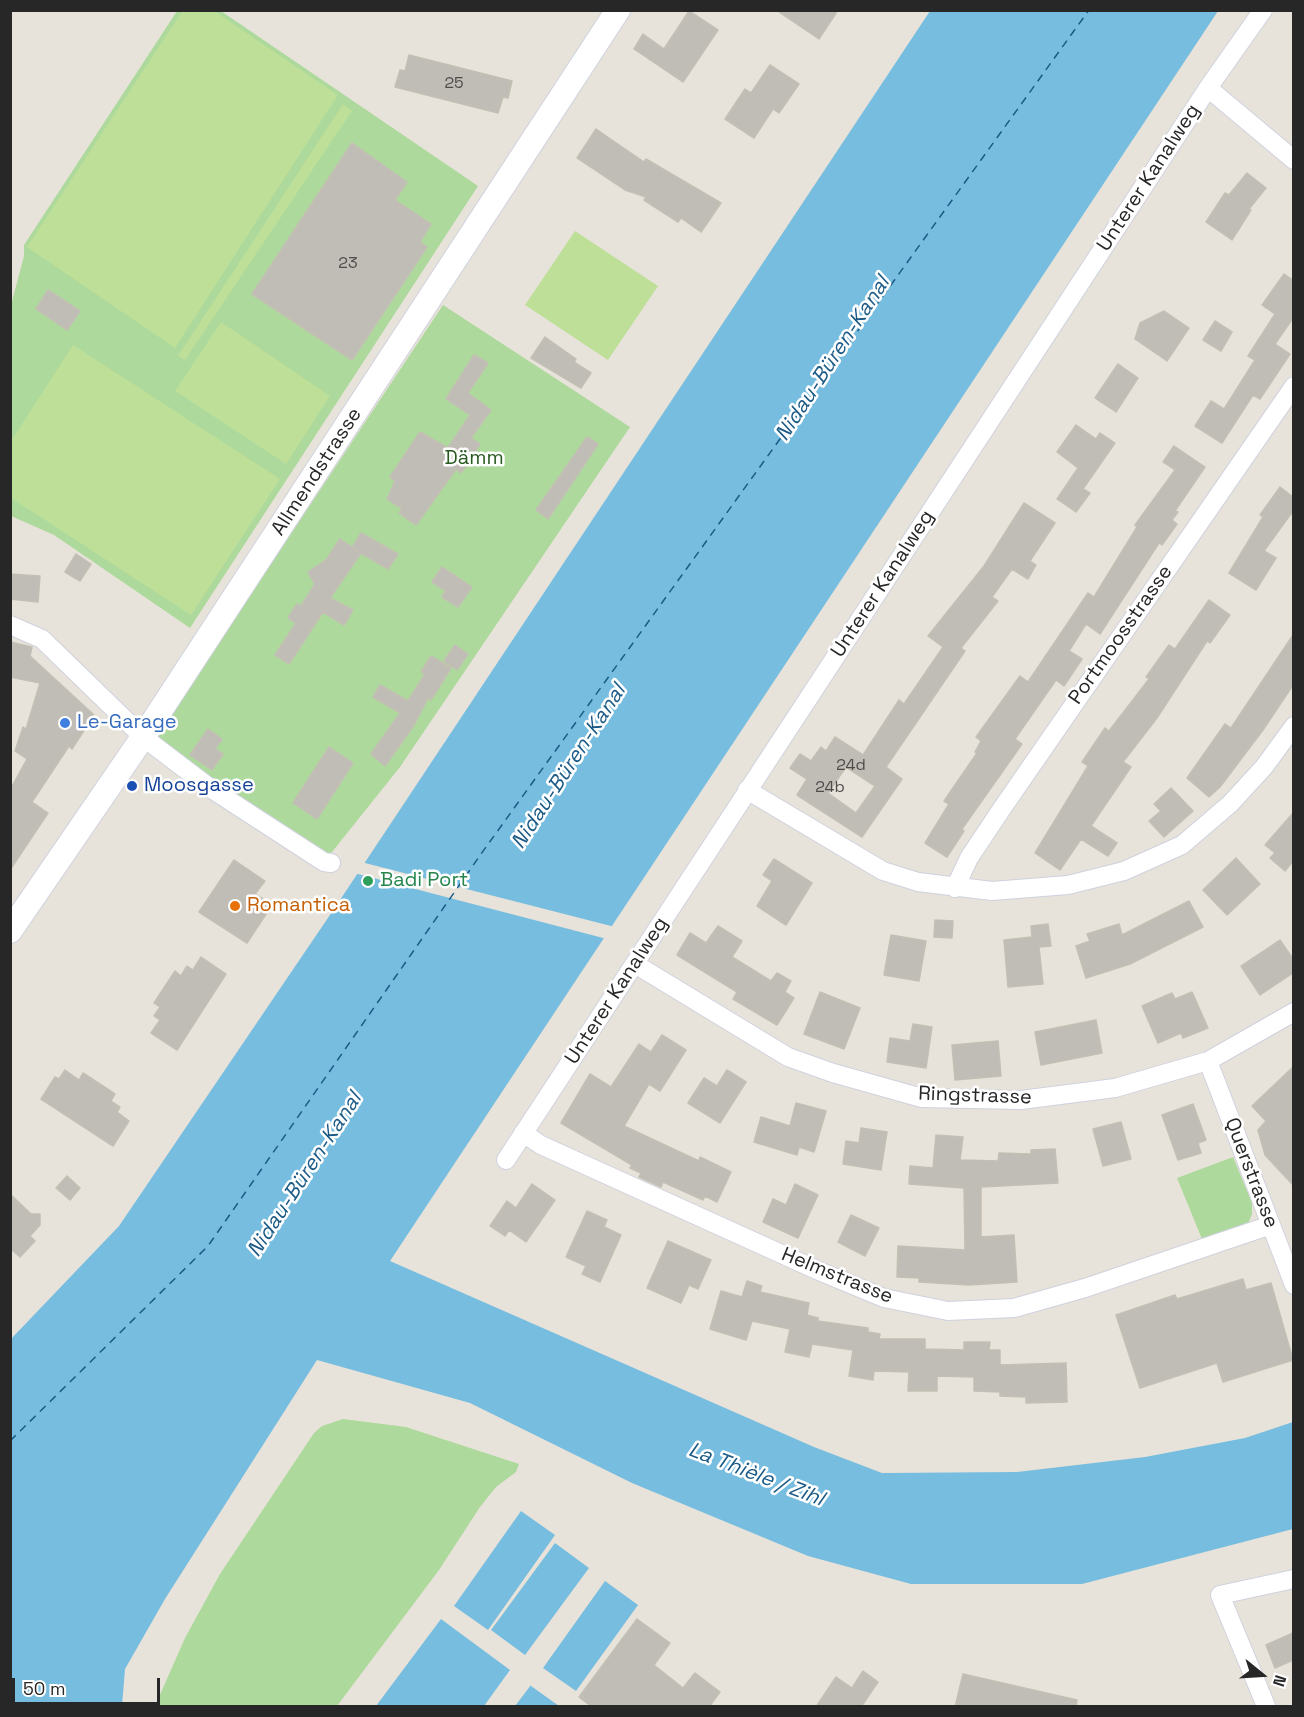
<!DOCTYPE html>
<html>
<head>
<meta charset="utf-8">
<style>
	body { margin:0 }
	#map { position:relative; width:1304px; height:1717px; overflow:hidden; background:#e8e3da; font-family:"Space Grotesk",sans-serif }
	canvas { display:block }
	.frame { position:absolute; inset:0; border:12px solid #272727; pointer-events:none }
	.north { position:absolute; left:1232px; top:1645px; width:60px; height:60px; -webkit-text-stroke:4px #fff; paint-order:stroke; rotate:108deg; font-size:16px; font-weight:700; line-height:24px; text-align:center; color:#272727 }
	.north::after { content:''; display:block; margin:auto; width:21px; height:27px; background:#272727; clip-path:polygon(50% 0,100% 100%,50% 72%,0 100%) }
	.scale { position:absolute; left:12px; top:1678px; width:148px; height:27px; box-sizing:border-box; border:3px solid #272727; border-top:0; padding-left:8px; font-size:18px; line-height:21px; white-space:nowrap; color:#272727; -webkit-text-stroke:4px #fff; paint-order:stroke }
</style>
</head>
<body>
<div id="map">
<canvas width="1304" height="1717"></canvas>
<div class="frame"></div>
<div class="north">N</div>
<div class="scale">50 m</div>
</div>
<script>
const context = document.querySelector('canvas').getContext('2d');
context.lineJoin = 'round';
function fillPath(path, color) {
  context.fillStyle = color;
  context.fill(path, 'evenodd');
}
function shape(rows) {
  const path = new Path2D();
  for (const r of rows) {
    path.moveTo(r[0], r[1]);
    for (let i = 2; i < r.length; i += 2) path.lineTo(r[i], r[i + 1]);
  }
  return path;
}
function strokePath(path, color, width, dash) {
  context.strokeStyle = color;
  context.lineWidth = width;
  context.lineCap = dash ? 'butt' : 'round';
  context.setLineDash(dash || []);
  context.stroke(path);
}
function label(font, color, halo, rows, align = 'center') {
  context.font = font + ' "Space Grotesk",sans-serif';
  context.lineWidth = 5;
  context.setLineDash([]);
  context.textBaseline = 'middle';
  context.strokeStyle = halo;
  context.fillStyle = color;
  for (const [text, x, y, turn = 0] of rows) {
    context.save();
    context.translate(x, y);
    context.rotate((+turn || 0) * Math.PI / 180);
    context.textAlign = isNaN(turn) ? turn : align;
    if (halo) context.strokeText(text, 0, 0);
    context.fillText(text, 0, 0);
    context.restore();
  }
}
fillPath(shape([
	[177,11,221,11,478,186,190,628,54,535,11,516,11,305,24,256,24,245],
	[443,305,630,427,400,767,324,862,152,743],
	[1233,1157,1252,1203,1252,1214,1248,1224,1236,1230,1202,1239,1177,1178],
	[343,1419,406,1427,519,1464,516,1472,496,1487,480,1507,439,1570,337,1706,155,1706,185,1638,220,1574,314,1433,322,1426]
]), '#add99c');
fillPath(shape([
	[183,10,214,11,338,95,175,348,27,247],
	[343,104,352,111,185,360,178,356],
	[575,231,658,286,608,360,525,305],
	[221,322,330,396,286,464,175,391],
	[73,345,280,479,191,615,11,498,11,441]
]), '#bddf98');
fillPath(shape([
	[930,11,1218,11,390,1261,814,1447,882,1473,1017,1472,1145,1457,1245,1438,1293,1422,1293,1529,1082,1584,911,1584,808,1556,632,1483,470,1403,317,1360,165,1599,125,1669,122,1706,11,1706,10,1340,119,1226,334,909],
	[521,1511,555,1535,488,1630,454,1606],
	[555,1543,589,1568,525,1655,491,1630],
	[605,1581,638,1605,576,1691,543,1668],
	[441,1619,510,1670,484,1706,376,1706],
	[531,1685,531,1686,559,1706,515,1706]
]), '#77bddf');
fillPath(shape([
	[361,862,615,927,607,939,354,873]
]), '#e8e3da');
strokePath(shape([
	[10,1441,208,1246,481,854,1089,10]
]), '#1c5b86', 1.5, [8, 6]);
const building = shape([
	[776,10,838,10,819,39,776,10],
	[689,11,718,30,683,82,634,49,643,34,664,49,689,11],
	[409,55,512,81,508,98,503,97,498,113,395,87,400,70,405,71,409,55],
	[770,65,799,84,779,113,773,109,754,138,725,119,745,89,751,93,770,65],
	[596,129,644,162,646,159,721,203,701,232,681,218,678,222,644,200,646,197,625,190,577,158,596,129],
	[352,143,407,182,395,200,431,224,420,242,427,247,352,360,252,294,352,143],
	[1247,173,1266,188,1249,209,1251,210,1232,240,1206,222,1225,193,1229,195,1247,173],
	[1284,274,1293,280,1293,318,1275,344,1290,354,1260,399,1253,395,1222,443,1195,426,1211,401,1224,409,1255,360,1248,356,1275,314,1262,305,1284,274],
	[48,290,80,311,67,330,36,309,48,290],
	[1164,311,1189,328,1167,361,1135,339,1140,323,1164,311],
	[1215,321,1232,332,1221,351,1203,340,1215,321],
	[545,337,576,359,574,362,591,373,581,388,531,358,545,337],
	[474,355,488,363,468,393,491,410,471,438,480,444,461,473,456,469,416,525,399,513,402,509,387,499,395,481,390,477,420,432,448,448,470,415,446,399,474,355],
	[1118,364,1138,378,1116,412,1095,398,1118,364],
	[1076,425,1096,439,1100,433,1115,443,1083,489,1090,493,1076,512,1057,499,1078,468,1057,452,1076,425],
	[587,437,598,444,548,519,536,510,587,437],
	[1174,446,1205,467,1175,511,1178,512,1172,520,1177,524,1162,545,1159,543,1100,634,1086,624,1069,651,1082,659,1064,686,1056,680,1015,739,1022,744,962,829,964,831,947,857,925,843,949,804,944,801,977,753,975,752,981,741,976,737,1020,676,1028,682,1088,593,1094,597,1137,527,1135,525,1175,470,1163,462,1174,446],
	[1280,487,1293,497,1293,511,1264,551,1276,558,1256,590,1229,573,1263,517,1260,515,1280,487],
	[1024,503,1055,523,1030,561,1036,565,1028,579,1012,569,992,597,998,601,961,648,965,651,886,767,902,779,862,837,797,795,807,779,790,768,800,754,811,761,821,747,826,751,835,737,863,755,899,700,904,704,943,647,928,636,984,566,1024,503],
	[846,767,875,786,856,813,828,793,846,767],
	[361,533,398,554,388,569,352,548,361,533],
	[340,539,361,553,330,598,353,610,344,625,323,612,289,664,275,655,296,623,288,618,297,604,301,606,315,584,308,572,326,560,340,539],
	[76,554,91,564,80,581,65,572,76,554],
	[442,567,472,587,458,607,442,597,446,591,432,582,442,567],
	[10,574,40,576,38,602,10,599,10,574],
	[1209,600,1230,615,1210,643,1207,641,1157,718,1123,762,1131,767,1091,826,1117,843,1108,856,1081,839,1060,870,1035,853,1088,766,1082,762,1105,728,1109,731,1149,679,1146,677,1169,645,1175,649,1209,600],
	[1293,635,1293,685,1263,730,1220,787,1209,797,1187,778,1225,724,1231,728,1293,635],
	[10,642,32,647,30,656,94,715,72,749,69,746,32,802,48,813,10,870,10,790,27,759,15,751,23,727,26,729,40,683,10,677,10,642],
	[455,645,468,654,457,670,444,661,455,645],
	[431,656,451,668,431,700,428,698,414,725,385,766,371,754,400,713,373,697,380,685,408,701,425,674,421,672,431,656],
	[208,729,222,739,215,749,223,754,212,770,190,755,208,729],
	[329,747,353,763,317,819,293,803,329,747],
	[1171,788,1193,811,1164,837,1149,821,1161,811,1154,804,1171,788],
	[1293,813,1293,861,1285,871,1270,858,1275,853,1265,845,1293,813],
	[1236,858,1260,884,1227,915,1203,890,1236,858],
	[774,859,812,883,786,925,757,906,772,881,763,875,774,859],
	[234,860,265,881,255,894,272,905,247,943,199,912,234,860],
	[1189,901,1203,927,1130,964,1086,978,1076,946,1090,941,1087,934,1119,924,1122,935,1189,901],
	[935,920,953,921,952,938,934,937,935,920],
	[1048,924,1051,946,1039,947,1043,984,1008,987,1004,940,1032,937,1031,926,1048,924],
	[718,926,742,941,732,957,771,981,777,973,791,981,785,992,794,998,777,1025,733,999,737,992,677,955,690,933,706,943,718,926],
	[891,935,926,941,919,981,884,975,891,935],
	[1280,940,1293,959,1293,973,1260,995,1241,966,1280,940],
	[201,957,226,974,177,1050,151,1033,160,1020,154,1016,160,1007,154,1003,175,971,181,976,187,966,193,970,201,957],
	[820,992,860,1008,844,1049,804,1034,820,992],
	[1192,992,1208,1028,1183,1038,1181,1033,1158,1043,1142,1006,1172,993,1175,999,1192,992],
	[1096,1020,1102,1053,1041,1065,1035,1032,1096,1020],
	[913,1024,932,1027,926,1068,887,1062,890,1038,910,1041,913,1024],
	[662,1035,686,1050,660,1091,649,1084,624,1126,699,1161,700,1157,731,1172,717,1202,705,1196,703,1200,663,1182,661,1187,639,1177,641,1173,630,1168,632,1165,561,1123,590,1074,611,1087,639,1044,651,1052,662,1035],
	[998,1041,1001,1076,955,1080,952,1045,998,1041],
	[1293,1067,1293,1185,1265,1155,1258,1130,1266,1121,1252,1106,1293,1067],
	[65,1070,79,1080,83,1073,115,1094,111,1101,120,1107,117,1112,129,1121,113,1146,41,1099,55,1077,59,1079,65,1070],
	[727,1070,746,1082,720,1123,688,1103,704,1078,717,1086,727,1070],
	[796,1103,826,1111,814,1152,799,1147,797,1155,754,1142,761,1117,790,1126,796,1103],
	[1193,1104,1206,1140,1198,1143,1201,1153,1178,1160,1162,1115,1193,1104],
	[1121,1122,1131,1159,1103,1166,1093,1129,1121,1122],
	[861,1128,887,1132,881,1170,843,1164,846,1141,859,1143,861,1128],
	[936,1135,963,1137,960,1160,998,1161,999,1153,1031,1154,1031,1150,1055,1149,1058,1183,981,1187,981,1237,1014,1235,1017,1282,969,1285,919,1282,919,1278,897,1277,898,1246,965,1250,964,1188,909,1184,910,1166,933,1168,936,1135],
	[67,1176,80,1188,70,1200,56,1188,67,1176],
	[532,1184,555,1200,526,1242,509,1230,505,1236,490,1226,507,1201,516,1208,532,1184],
	[795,1184,818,1195,798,1238,763,1222,773,1199,786,1205,795,1184],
	[10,1194,31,1214,40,1214,40,1225,30,1236,35,1241,20,1257,10,1248,10,1194],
	[587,1211,607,1220,604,1227,621,1235,600,1282,582,1274,586,1266,566,1257,587,1211],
	[851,1215,879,1228,865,1256,838,1242,851,1215],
	[668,1241,711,1260,698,1289,689,1285,681,1303,647,1288,668,1241],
	[1243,1279,1246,1290,1271,1283,1293,1360,1223,1382,1217,1363,1140,1388,1116,1315,1175,1295,1177,1299,1243,1279],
	[747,1281,762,1286,760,1292,809,1303,807,1315,818,1318,818,1321,868,1328,868,1332,880,1334,879,1339,925,1339,925,1349,964,1350,964,1342,990,1342,989,1350,1000,1350,1000,1365,1066,1363,1067,1402,1026,1403,1026,1397,1000,1396,1000,1392,974,1391,974,1377,937,1376,937,1391,908,1391,909,1372,874,1371,873,1380,849,1376,853,1350,812,1344,809,1357,785,1352,790,1329,752,1321,746,1340,710,1329,721,1291,742,1297,747,1281],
	[637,1619,670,1643,654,1665,683,1688,695,1673,720,1692,709,1707,592,1707,579,1697,637,1619],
	[1293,1633,1293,1660,1275,1668,1266,1645,1293,1633],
	[863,1671,878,1682,861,1707,816,1707,836,1677,852,1688,863,1671],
	[963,1674,1077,1700,1076,1707,955,1707,963,1674]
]);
fillPath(building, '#c0bdb7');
strokePath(building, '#c3bfb4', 1.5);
const street = shape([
	[1208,88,1294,160],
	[10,625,42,639,143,737,210,788,324,862,331,863],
	[747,790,883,871,918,882,992,891,1068,885,1124,871,1182,845,1230,804,1264,767,1294,726],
	[955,888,969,858,1003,807,1294,386],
	[635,964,788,1057,833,1073,922,1098,1021,1100,1115,1088,1208,1061,1294,1012],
	[1208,1061,1294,1285],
	[523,1133,541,1145,819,1271,884,1298,948,1311,1014,1308,1085,1288,1271,1225],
	[506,1160,1208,88,1263,10],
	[1266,1706,1220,1595,1294,1579]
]);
const secondary = shape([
	[10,931,143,737,618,10]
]);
strokePath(street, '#cfd1de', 20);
strokePath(secondary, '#cfd1de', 26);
strokePath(street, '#fff', 18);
strokePath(secondary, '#fff', 24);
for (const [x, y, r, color] of [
	[65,723,6,"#3f7fe0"],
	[132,786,6,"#1a4fb4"],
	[368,881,6,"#2e9e5b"],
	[235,906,6,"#e8710a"]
]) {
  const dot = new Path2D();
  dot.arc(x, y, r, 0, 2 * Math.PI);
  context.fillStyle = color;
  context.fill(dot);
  strokePath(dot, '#fff', 2);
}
label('16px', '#4d4c4b', null, [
	["25",454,84],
	["23",348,264],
	["24d",851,766],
	["24b",830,788]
]);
label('20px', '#272727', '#fff', [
	["Unterer Kanalweg",1149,178,-57],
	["Allmendstrasse",317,472,-57],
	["Unterer Kanalweg",883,584,-57],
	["Portmoosstrasse",1121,635,-55],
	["Unterer Kanalweg",617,991,-57],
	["Ringstrasse",975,1096,2],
	["Querstrasse",1251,1173,69],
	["Helmstrasse",837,1276,22]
]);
label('20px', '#295a21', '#fff', [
	["Dämm",474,459]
]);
label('20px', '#366cbe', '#fff', [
	["Le-Garage",77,723]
], 'left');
label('20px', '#164399', '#fff', [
	["Moosgasse",144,786]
], 'left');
label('20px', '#27864d', '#fff', [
	["Badi Port",380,881]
], 'left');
label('20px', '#c56008', '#fff', [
	["Romantica",247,906]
], 'left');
label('italic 21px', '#1c5b86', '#fff', [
	["Nidau-Büren-Kanal",833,359,-57],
	["Nidau-Büren-Kanal",569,767,-57],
	["Nidau-Büren-Kanal",305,1175,-57],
	["La Thièle / Zihl",756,1475,21]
]);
</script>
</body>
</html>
